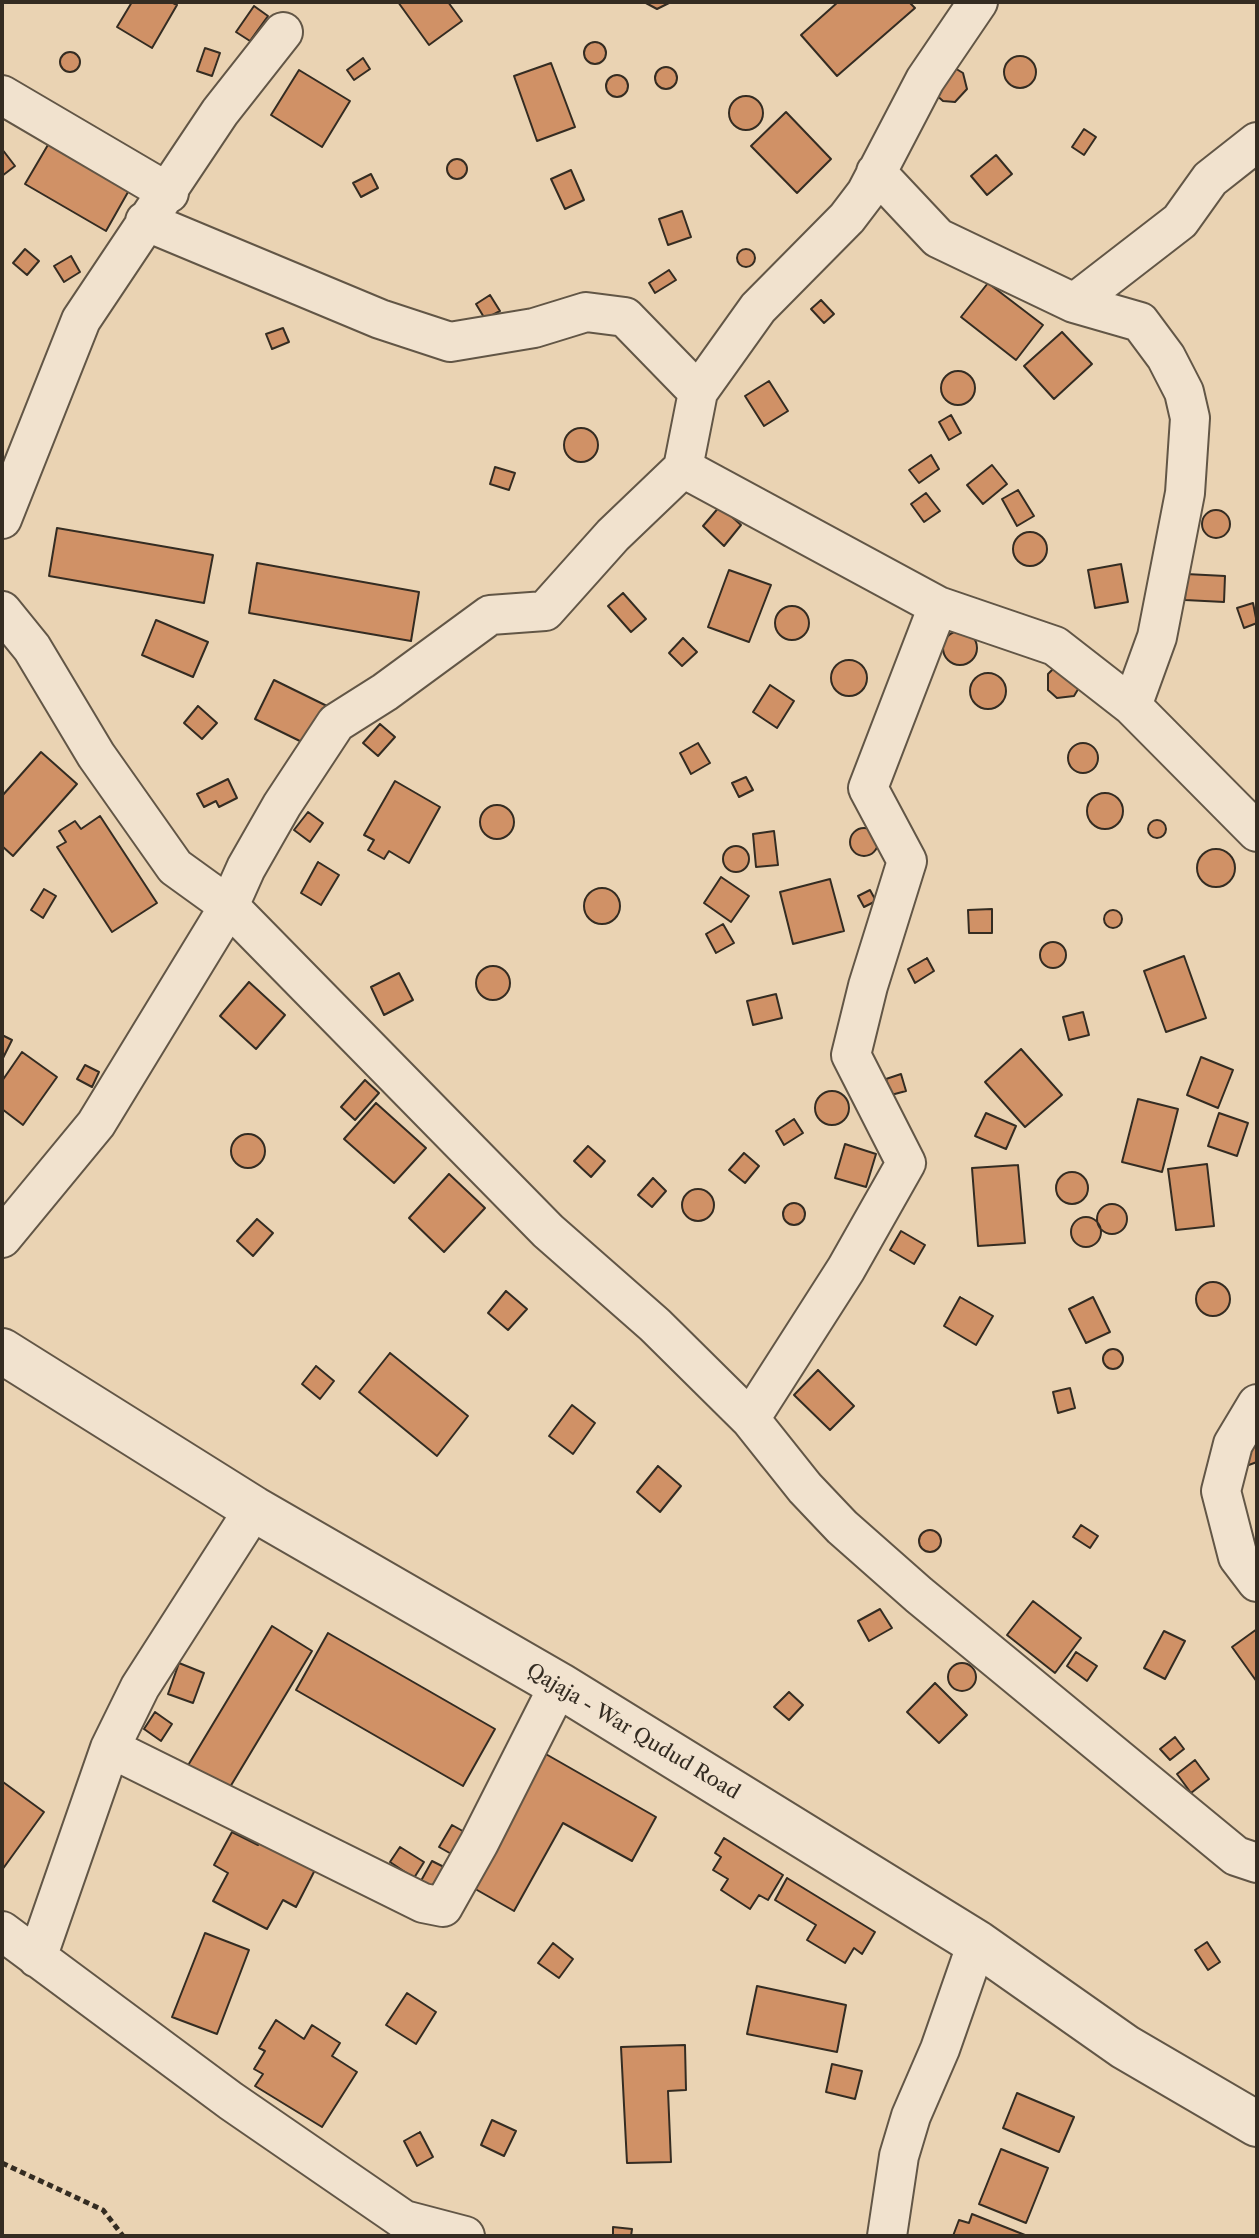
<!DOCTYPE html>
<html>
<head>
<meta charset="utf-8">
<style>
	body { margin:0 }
	#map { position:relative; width:1259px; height:2238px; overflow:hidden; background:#ead3b3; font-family:"Libre Caslon Text",serif }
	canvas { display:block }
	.frame { position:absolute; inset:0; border:4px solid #342c22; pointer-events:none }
</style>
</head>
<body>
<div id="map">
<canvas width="1259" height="2238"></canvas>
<div class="frame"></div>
</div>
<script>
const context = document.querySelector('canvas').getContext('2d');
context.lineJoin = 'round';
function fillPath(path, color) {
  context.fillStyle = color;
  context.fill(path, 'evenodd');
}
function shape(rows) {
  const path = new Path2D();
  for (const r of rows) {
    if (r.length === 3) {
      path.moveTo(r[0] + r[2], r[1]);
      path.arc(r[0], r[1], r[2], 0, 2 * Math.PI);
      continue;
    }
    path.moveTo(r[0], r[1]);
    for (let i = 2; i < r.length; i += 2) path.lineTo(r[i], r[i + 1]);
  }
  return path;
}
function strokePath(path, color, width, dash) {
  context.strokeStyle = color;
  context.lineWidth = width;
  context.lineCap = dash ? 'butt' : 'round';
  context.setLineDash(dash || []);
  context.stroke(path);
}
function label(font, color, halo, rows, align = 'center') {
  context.font = font + ' "Libre Caslon Text",serif';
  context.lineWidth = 8;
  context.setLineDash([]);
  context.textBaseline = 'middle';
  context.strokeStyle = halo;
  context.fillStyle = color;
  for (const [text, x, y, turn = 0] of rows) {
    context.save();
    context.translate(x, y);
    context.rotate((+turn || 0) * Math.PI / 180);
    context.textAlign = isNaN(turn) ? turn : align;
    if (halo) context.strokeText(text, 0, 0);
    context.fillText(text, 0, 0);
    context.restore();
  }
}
const building = shape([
	[132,2,171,2,177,5,152,48,117,27,132,2],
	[398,2,448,2,462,21,429,45,398,2],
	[644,2,671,2,657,9,644,2],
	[838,2,909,2,915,8,837,76,801,35,838,2],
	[254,6,268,16,250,41,236,32,254,6],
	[595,53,11],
	[205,48,220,53,212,76,197,71,205,48],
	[70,62,10],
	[1020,72,16],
	[363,58,370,69,354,80,347,70,363,58],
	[551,63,575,127,537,141,514,76,551,63],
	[953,67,963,73,967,89,955,102,943,101,935,94,953,67],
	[666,78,11],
	[299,70,350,101,322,147,271,115,299,70],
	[617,86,11],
	[746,113,17],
	[786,112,831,159,797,193,751,146,786,112],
	[1084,129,1096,137,1084,155,1072,147,1084,129],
	[52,138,132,185,106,231,25,184,52,138],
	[2,149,15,166,2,176,2,149],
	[996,155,1012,174,987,195,971,176,996,155],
	[457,169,10],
	[571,170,584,200,565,209,551,179,571,170],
	[371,174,378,188,361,197,353,183,371,174],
	[682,211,691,237,668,245,659,219,682,211],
	[746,258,9],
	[25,249,39,261,27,275,13,263,25,249],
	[71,256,80,272,64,282,54,266,71,256],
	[669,270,676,280,655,293,649,283,669,270],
	[988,283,1043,325,1016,360,961,317,988,283],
	[490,295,500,311,485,319,476,304,490,295],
	[821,300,834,314,824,323,811,309,821,300],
	[283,328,289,342,272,349,266,334,283,328],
	[1062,332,1092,364,1054,399,1024,366,1062,332],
	[958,388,17],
	[769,381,788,411,764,426,745,396,769,381],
	[951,415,961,433,949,440,939,422,951,415],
	[581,445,17],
	[931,455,939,469,919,483,909,470,931,455],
	[992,465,1007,484,983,504,967,485,992,465],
	[495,467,515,473,509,490,490,484,495,467],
	[1018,490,1034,516,1017,526,1002,499,1018,490],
	[926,493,940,511,924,522,911,504,926,493],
	[720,506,741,525,724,546,703,526,720,506],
	[1216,524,14],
	[57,528,213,555,204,603,49,576,57,528],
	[1030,549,17],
	[257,563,419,592,411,641,249,613,257,563],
	[1121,564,1128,602,1095,608,1088,570,1121,564],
	[729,570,771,585,749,642,708,627,729,570],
	[1186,574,1225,576,1224,602,1185,600,1186,574],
	[623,593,646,619,631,632,608,606,623,593],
	[1253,603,1257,623,1244,628,1237,608,1253,603],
	[792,623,17],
	[156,620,208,642,193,677,142,655,156,620],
	[960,648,17],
	[683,638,697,652,682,666,669,653,683,638],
	[849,678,18],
	[1056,666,1080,686,1074,696,1057,698,1048,690,1048,674,1056,666],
	[988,691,18],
	[274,680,327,706,308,745,255,719,274,680],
	[770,685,794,701,777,728,753,712,770,685],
	[198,706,217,723,202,739,184,723,198,706],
	[380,724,395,737,378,756,363,743,380,724],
	[698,743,710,763,691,774,680,753,698,743],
	[1083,758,15],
	[41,752,77,784,13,856,2,846,2,796,41,752],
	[746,777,753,790,739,797,732,783,746,777],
	[228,779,237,798,219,807,216,801,204,807,197,794,228,779],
	[395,781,440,807,409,863,389,851,384,859,368,850,374,840,364,835,395,781],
	[1105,811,18],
	[497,822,17],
	[308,812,323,823,310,842,294,830,308,812],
	[100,816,157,903,112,932,57,847,66,842,59,831,75,821,81,829,100,816],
	[1157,829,9],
	[864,842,14],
	[774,831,778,865,756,867,753,834,774,831],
	[736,859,13],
	[1216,868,19],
	[318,862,339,875,321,905,301,893,318,862],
	[721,877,749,896,731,922,704,903,721,877],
	[830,879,844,931,793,944,780,892,830,879],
	[602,906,18],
	[44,889,56,896,43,918,31,910,44,889],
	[870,890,876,901,864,907,858,896,870,890],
	[992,909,992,933,969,933,968,910,992,909],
	[1113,919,9],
	[723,924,734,943,716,953,706,934,723,924],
	[1053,955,13],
	[1184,956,1206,1018,1166,1032,1144,971,1184,956],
	[927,958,934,971,915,983,908,969,927,958],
	[493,983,17],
	[399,973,413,1000,384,1015,371,987,399,973],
	[249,982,285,1015,256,1049,220,1016,249,982],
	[776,994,782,1018,753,1025,747,1001,776,994],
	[1083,1012,1089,1035,1069,1040,1063,1017,1083,1012],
	[2,1035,12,1040,2,1060,2,1035],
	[1021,1049,1062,1095,1025,1127,985,1082,1021,1049],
	[22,1052,57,1077,23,1125,2,1109,2,1081,22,1052],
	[1201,1057,1233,1070,1218,1108,1187,1095,1201,1057],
	[85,1065,99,1072,92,1087,77,1079,85,1065],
	[901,1074,906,1091,891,1095,886,1079,901,1074],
	[365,1080,379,1093,355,1120,341,1107,365,1080],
	[832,1108,17],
	[1138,1099,1178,1109,1162,1172,1122,1162,1138,1099],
	[376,1103,426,1148,394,1183,344,1139,376,1103],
	[986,1113,1016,1126,1006,1149,975,1136,986,1113],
	[1219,1113,1248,1123,1237,1156,1208,1146,1219,1113],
	[794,1119,803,1133,784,1145,776,1131,794,1119],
	[248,1151,17],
	[845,1144,876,1154,866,1187,835,1178,845,1144],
	[588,1146,605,1161,591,1177,574,1161,588,1146],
	[744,1153,759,1166,745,1183,729,1170,744,1153],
	[1207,1164,1214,1226,1176,1230,1168,1169,1207,1164],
	[1018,1165,1025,1243,978,1246,972,1168,1018,1165],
	[1072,1188,16],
	[449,1174,485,1208,444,1252,409,1218,449,1174],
	[653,1178,666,1191,652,1207,638,1195,653,1178],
	[698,1205,16],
	[794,1214,11],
	[1112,1219,15],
	[1086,1232,15],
	[257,1219,273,1233,253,1256,237,1241,257,1219],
	[901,1231,925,1245,914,1264,890,1250,901,1231],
	[1213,1299,17],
	[506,1291,527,1309,508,1330,488,1313,506,1291],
	[960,1297,993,1316,976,1345,944,1326,960,1297],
	[1093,1297,1110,1332,1086,1343,1069,1309,1093,1297],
	[1113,1359,10],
	[390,1353,468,1416,437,1456,359,1392,390,1353],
	[316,1366,334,1381,320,1399,302,1384,316,1366],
	[818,1370,854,1406,830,1430,794,1395,818,1370],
	[1070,1388,1075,1408,1058,1413,1053,1392,1070,1388],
	[572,1405,595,1423,573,1454,549,1436,572,1405],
	[1257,1434,1257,1462,1246,1466,1238,1440,1257,1434],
	[658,1466,681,1486,660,1512,637,1492,658,1466],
	[1081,1525,1098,1536,1090,1548,1073,1537,1081,1525],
	[930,1541,11],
	[1033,1601,1081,1638,1055,1673,1007,1635,1033,1601],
	[880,1609,892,1628,869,1641,858,1621,880,1609],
	[272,1626,312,1651,221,1802,181,1777,272,1626],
	[1257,1629,1257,1682,1232,1647,1257,1629],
	[1164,1631,1185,1641,1165,1679,1144,1668,1164,1631],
	[328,1633,495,1729,463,1786,296,1690,328,1633],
	[1076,1652,1097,1666,1087,1681,1067,1666,1076,1652],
	[962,1677,14],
	[179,1663,204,1673,193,1703,168,1694,179,1663],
	[935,1683,967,1715,939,1743,907,1712,935,1683],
	[789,1692,803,1705,789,1720,774,1707,789,1692],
	[155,1712,172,1724,161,1741,144,1729,155,1712],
	[1175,1737,1184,1749,1170,1760,1160,1749,1175,1737],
	[544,1753,656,1817,632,1861,563,1823,514,1911,470,1886,544,1753],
	[1195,1760,1209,1779,1191,1793,1177,1774,1195,1760],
	[3,1782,44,1812,2,1870,2,1783,3,1782],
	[452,1825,468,1834,455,1856,439,1847,452,1825],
	[232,1832,258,1845,262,1836,317,1866,296,1907,283,1900,267,1929,213,1901,228,1873,214,1865,232,1832],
	[724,1838,783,1875,768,1900,759,1895,750,1909,721,1890,728,1879,713,1870,721,1857,715,1853,724,1838],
	[400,1847,424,1862,414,1878,390,1862,400,1847],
	[432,1861,452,1871,436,1898,417,1888,432,1861],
	[787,1878,875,1932,862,1954,854,1948,845,1963,807,1940,816,1925,775,1900,787,1878],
	[205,1933,249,1950,217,2034,172,2017,205,1933],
	[1207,1942,1220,1962,1208,1970,1195,1950,1207,1942],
	[553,1943,573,1959,559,1978,538,1963,553,1943],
	[757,1986,846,2005,837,2052,747,2034,757,1986],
	[407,1993,436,2012,416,2044,386,2025,407,1993],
	[276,2020,304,2039,312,2025,340,2043,332,2056,357,2072,322,2127,255,2086,263,2074,254,2069,265,2051,259,2048,276,2020],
	[685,2045,686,2090,668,2091,671,2162,627,2163,621,2047,685,2045],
	[832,2064,862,2071,855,2099,826,2092,832,2064],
	[1017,2093,1074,2117,1059,2152,1003,2128,1017,2093],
	[492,2120,516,2131,504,2156,481,2145,492,2120],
	[420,2132,433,2157,417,2166,404,2141,420,2132],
	[1001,2149,1048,2168,1026,2223,979,2204,1001,2149],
	[972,2214,1025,2235,1024,2236,953,2236,959,2220,969,2223,972,2214],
	[613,2227,632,2229,631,2236,613,2236,613,2227]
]);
fillPath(building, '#d09166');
strokePath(building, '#342c22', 2);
const minor = shape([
	[2,95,169,193],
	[876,172,938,238,1074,303,1140,322,1166,357,1184,392,1190,418,1185,493,1157,637,1132,706,1257,832],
	[145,221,380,319,450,342,534,328,586,312,625,317,698,392],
	[1074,303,1180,221,1210,179,1257,142],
	[683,468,938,606,1055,646,1132,706],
	[2,519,81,320,220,112,283,32],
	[2,611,32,648,96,755,175,867,229,906,548,1231,655,1325,750,1419,805,1488,842,1527,919,1595,1236,1856,1257,1863],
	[2,1238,96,1124,229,906,246,868,282,805,336,723,385,692,490,615,545,611,613,535,683,468,698,392,758,308,847,218,866,193,925,80,978,2],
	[1257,1404,1233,1444,1221,1491,1238,1557,1257,1582],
	[750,1419,846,1269,906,1163,851,1055,868,986,907,861,868,788,938,606],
	[110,1748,423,1903,443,1907,479,1843,559,1685],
	[2,1931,231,2101,404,2220,465,2236],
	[37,1958,110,1748,140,1687,254,1509],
	[887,2236,899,2156,911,2116,940,2049,977,1943]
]);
const tertiary = shape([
	[2,1351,254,1509,559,1685,977,1943,1125,2047,1257,2124]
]);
strokePath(minor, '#625646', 42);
strokePath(tertiary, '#625646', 48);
strokePath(shape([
	[2,2163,103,2210,123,2236]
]), '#342c22', 5, [6, 4]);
strokePath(minor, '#f1e2ce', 38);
strokePath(tertiary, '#f1e2ce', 44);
label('20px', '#342c22', '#f1e2ce', [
	["Qajaja - War Qudud Road",633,1732,31]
]);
</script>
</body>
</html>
